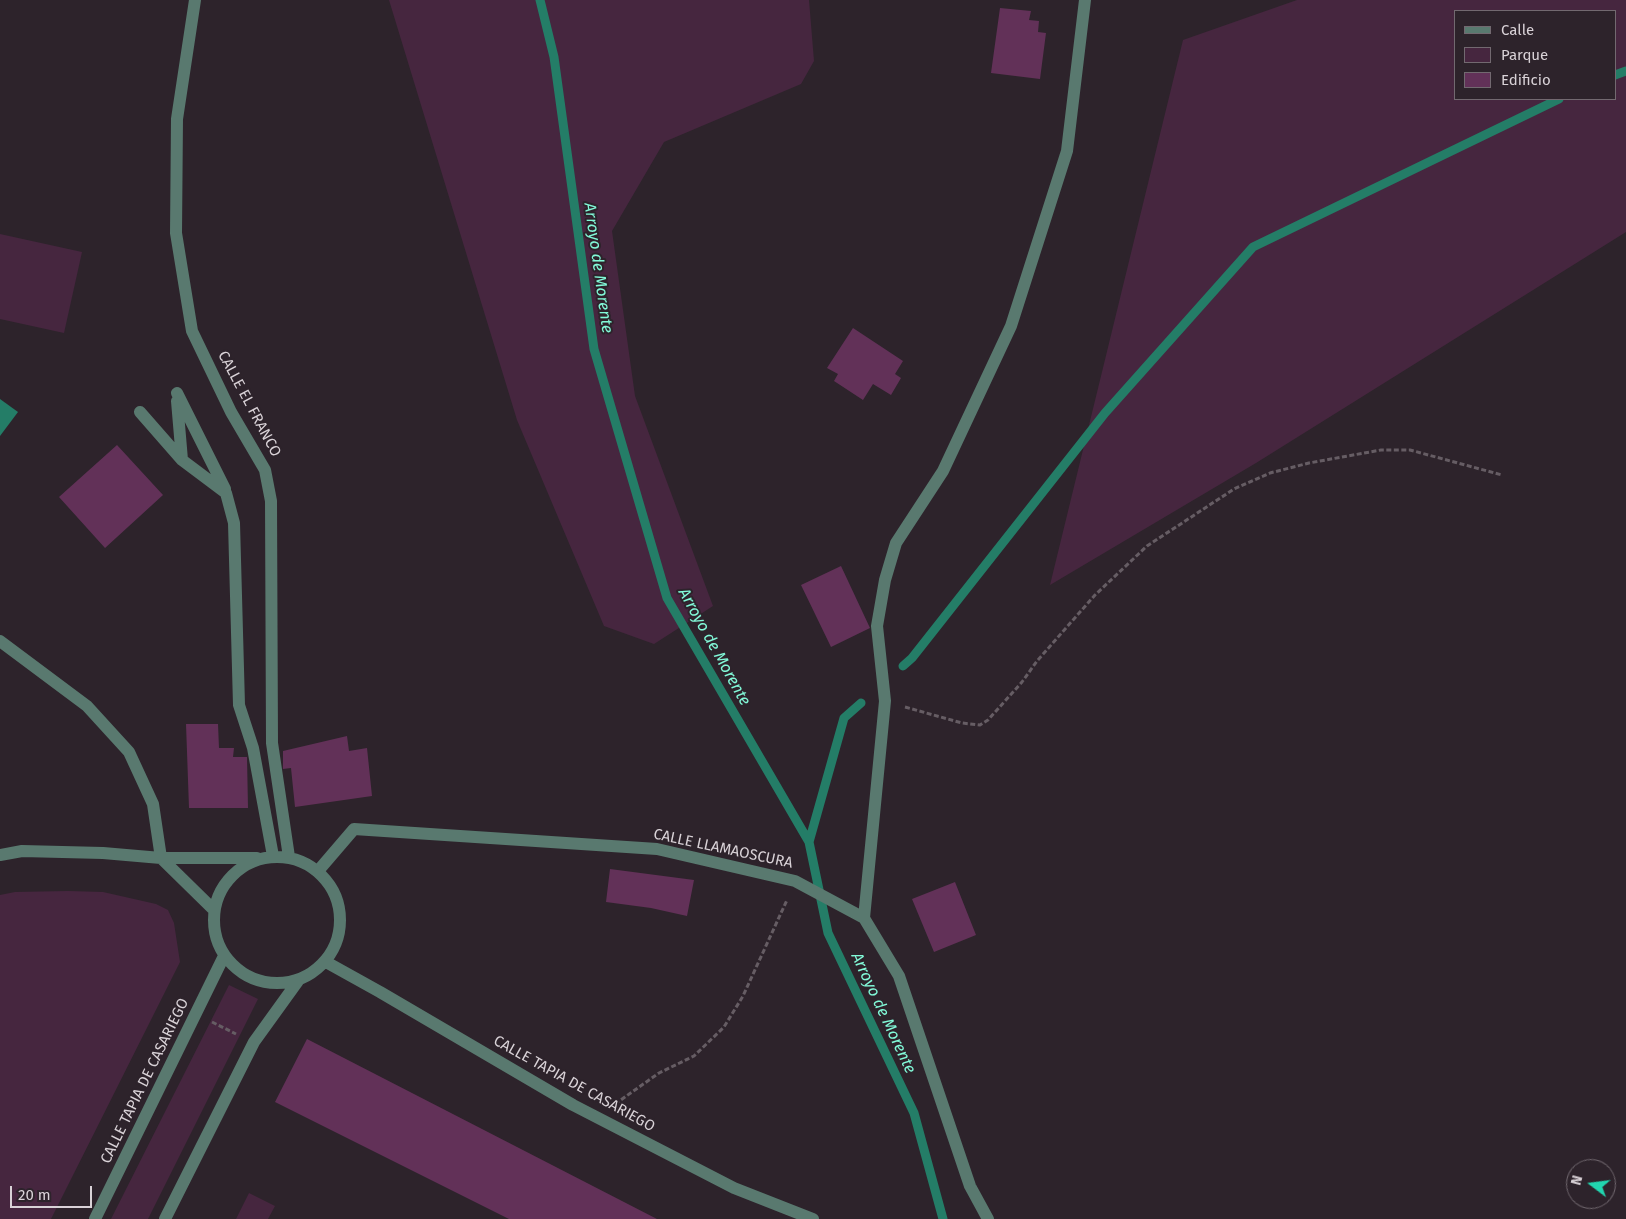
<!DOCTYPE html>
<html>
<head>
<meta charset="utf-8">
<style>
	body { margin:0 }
	#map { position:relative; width:1626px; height:1219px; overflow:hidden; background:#2d232b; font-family:"Fira Sans",sans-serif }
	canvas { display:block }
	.legend { position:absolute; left:1454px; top:10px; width:162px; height:90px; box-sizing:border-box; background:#2d232b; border:1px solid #726970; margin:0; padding:6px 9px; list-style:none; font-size:15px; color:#d9d2d7 }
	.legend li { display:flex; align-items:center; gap:10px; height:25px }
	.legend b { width:25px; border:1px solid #726970 }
	.north { position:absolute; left:1566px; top:1159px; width:50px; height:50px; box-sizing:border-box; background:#2d232b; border:1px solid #726970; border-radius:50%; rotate:285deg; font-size:14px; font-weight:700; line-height:20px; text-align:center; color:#d9d2d7 }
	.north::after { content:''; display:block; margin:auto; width:18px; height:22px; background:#22d5af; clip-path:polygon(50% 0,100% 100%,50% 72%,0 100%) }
	.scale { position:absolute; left:10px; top:1186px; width:82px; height:22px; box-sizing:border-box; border:2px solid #d9d2d7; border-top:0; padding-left:6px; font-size:15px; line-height:18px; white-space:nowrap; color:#d9d2d7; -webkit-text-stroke:4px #2d232b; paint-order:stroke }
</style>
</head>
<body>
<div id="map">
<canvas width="1626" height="1219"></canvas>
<ul class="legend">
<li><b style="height:6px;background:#59796f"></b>Calle</li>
<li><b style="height:14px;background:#46263f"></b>Parque</li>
<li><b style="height:14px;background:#623158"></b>Edificio</li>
</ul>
<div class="north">N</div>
<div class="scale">20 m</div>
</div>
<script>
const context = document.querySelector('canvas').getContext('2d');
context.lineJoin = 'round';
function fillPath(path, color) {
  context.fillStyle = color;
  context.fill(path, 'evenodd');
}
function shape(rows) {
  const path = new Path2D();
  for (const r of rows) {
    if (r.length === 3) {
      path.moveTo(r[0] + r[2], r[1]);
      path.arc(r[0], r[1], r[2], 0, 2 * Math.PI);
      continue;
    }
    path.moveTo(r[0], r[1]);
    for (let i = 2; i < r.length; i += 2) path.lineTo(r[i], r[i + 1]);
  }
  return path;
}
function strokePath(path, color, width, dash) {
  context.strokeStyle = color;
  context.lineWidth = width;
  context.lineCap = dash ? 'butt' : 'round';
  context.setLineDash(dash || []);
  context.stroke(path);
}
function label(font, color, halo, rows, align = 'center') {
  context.font = font + ' "Fira Sans",sans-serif';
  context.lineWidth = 4;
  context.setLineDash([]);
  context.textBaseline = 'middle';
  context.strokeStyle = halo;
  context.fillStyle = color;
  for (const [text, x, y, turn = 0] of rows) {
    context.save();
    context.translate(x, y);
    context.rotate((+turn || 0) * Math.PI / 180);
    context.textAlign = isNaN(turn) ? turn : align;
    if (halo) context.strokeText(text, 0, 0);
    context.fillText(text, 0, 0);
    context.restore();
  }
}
fillPath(shape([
	[389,0,809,0,814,61,801,84,664,142,612,231,635,396,713,606,654,644,604,626,517,420],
	[1297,0,1626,0,1626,232,1256,463,1050,585,1183,40],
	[1455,11,1615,11,1615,99,1455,99],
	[0,234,82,252,64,333,0,319],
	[68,891,103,892,156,904,168,910,174,923,180,962,51,1219,0,1219,0,895,15,892],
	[229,985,258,999,148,1219,111,1219],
	[249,1193,275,1206,268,1219,236,1219]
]), '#46263f');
fillPath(shape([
	[0,399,18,412,0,436]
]), '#247d67');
strokePath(shape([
	[540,0,554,57,594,349,667,598,809,842,828,933,914,1113,943,1219],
	[1615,75,1626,71],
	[903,666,912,658,1105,413,1253,247,1559,99],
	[809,842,844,718,861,703]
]), '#247d67', 9);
fillPath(shape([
	[1000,8,1031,11,1029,20,1039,21,1038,32,1046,33,1040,79,991,73],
	[853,328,903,361,895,374,901,378,891,395,873,384,863,400,834,381,838,374,827,368],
	[117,445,163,495,105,548,59,497],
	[841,566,870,628,831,647,801,585],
	[186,724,218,724,219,748,234,748,233,757,247,757,248,808,189,808],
	[347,736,349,751,367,748,372,796,295,807,291,768,283,769,283,751],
	[610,869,694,880,687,916,651,908,606,902],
	[955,882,976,935,934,952,912,899],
	[307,1039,657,1219,509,1219,275,1102]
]), '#623158');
strokePath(shape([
	[905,707,962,723,980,725,988,720,1022,682,1037,661,1095,595,1147,546,1234,489,1270,473,1309,463,1381,450,1410,450,1502,475],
	[212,1022,236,1034],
	[615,1104,659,1073,694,1056,724,1027,743,996,787,900]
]), '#665d64', 3, [5, 2.5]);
strokePath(shape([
	[195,0,177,119,176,233,192,331,231,412,265,470,271,501,272,743,289,857],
	[177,393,225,489],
	[177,401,182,460],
	[140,412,182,460,226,493,234,523,239,705,253,748,273,856],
	[0,641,87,706,129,752,153,804,161,858],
	[0,855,22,851,103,853,161,858,257,858],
	[277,920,63],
	[161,858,214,910],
	[318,871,354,829,657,849,795,881,864,918,899,976,970,1186,988,1219],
	[864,918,885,701,877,626,885,580,896,543,943,471,1011,326,1067,151,1085,0],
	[326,962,380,992,573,1105,734,1188,813,1219],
	[95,1219,224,956],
	[165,1219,254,1042,298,981]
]), '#59796f', 12);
label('15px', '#d9d2d7', '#2d232b', [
	["CALLE EL FRANCO",249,404,62],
	["CALLE LLAMAOSCURA",723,849,12],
	["CALLE TAPIA DE CASARIEGO",145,1081,-64],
	["CALLE TAPIA DE CASARIEGO",574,1084,29]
]);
label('italic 16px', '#82f9d8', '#2d232b', [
	["Arroyo de Morente",598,268,82],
	["Arroyo de Morente",714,647,61],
	["Arroyo de Morente",883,1013,65]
]);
</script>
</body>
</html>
